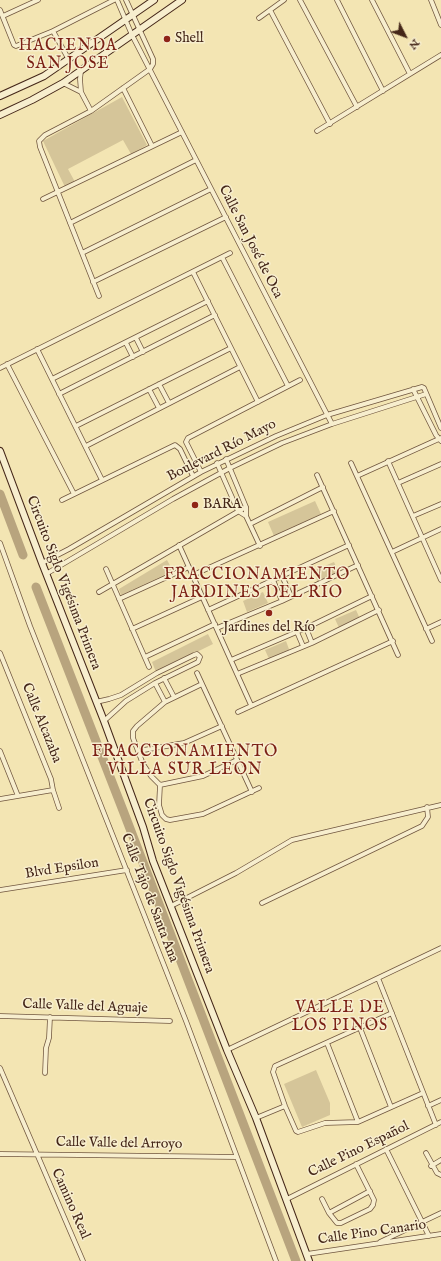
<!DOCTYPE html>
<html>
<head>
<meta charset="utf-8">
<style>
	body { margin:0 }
	#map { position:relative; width:441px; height:1261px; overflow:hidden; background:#f3e5b3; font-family:"IM FELL English",serif }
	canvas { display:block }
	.north { position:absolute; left:385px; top:16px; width:40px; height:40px; -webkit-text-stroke:3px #f7eece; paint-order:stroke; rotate:132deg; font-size:11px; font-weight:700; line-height:16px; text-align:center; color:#442618 }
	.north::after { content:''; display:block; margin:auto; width:14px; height:18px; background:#442618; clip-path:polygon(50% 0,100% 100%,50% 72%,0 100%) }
</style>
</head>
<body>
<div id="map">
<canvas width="441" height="1261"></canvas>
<div class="north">N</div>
</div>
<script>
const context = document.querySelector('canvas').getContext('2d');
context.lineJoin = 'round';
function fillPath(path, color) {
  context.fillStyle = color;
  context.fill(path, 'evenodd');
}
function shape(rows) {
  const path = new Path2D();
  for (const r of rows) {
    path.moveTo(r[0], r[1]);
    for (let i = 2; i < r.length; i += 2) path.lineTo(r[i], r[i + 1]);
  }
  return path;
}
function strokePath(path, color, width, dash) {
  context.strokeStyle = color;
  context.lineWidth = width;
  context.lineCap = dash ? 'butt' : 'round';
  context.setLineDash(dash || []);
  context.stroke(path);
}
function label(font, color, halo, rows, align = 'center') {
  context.font = font + ' "IM FELL English",serif';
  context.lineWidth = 3;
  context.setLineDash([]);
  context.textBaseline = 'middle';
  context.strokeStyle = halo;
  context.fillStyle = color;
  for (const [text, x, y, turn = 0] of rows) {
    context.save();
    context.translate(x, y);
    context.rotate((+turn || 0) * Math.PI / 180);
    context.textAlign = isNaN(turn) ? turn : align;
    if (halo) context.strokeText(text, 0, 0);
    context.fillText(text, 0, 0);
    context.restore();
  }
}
fillPath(shape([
	[122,97,147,145,131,154,123,140,68,169,75,182,65,187,43,141],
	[315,501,321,514,274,536,268,522],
	[167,560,173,571,121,595,119,589],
	[334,562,339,573,318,582,313,571],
	[263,592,268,603,247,612,243,601],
	[356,610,361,621,340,630,335,619],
	[208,634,213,644,156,672,152,662],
	[286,641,290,652,270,661,265,650],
	[316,1070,330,1103,330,1115,302,1127,284,1084]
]), '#d5c599');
strokePath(shape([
	[0,494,23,555],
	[36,587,124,813,296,1261]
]), '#b8a47e', 9);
const minor = shape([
	[117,0,132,35,332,424],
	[300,0,357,107],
	[337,0,383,91],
	[372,0,410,74],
	[431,0,441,25],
	[0,10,14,45,16,46,53,31,114,0],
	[270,10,330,124],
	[3,16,38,0],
	[259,18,284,0],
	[53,31,69,60],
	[81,71,80,79,81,92,91,111],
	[63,83,81,92],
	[123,88,152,146],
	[317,131,441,55],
	[43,199,182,132],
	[70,223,196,160],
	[82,253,211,189],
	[222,257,288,386],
	[193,272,258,402],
	[93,282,226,217],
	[99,296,40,147,39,141,45,135,91,111,150,69,153,64,153,59,126,0],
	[136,338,143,352],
	[126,343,133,357],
	[37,349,102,480],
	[7,364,74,494],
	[0,368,230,253],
	[52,379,208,301],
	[159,384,169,403],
	[149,389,159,408],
	[413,389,436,435,441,441],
	[59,394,215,315],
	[76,426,231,348],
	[86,446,240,367],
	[226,459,246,507,246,516,260,546],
	[388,461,441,580],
	[217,463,238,511,246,516],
	[351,463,432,641],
	[201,472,186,442,188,438,300,380],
	[317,475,398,655],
	[357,476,441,438],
	[398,483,441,464],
	[62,500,175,445,180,449,193,476],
	[413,516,441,504],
	[250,524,323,487],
	[0,543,30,626,186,1021,276,1261],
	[179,545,251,705],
	[392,552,441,529],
	[42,563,69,549,201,472,276,436,327,415,422,387,424,388,441,428],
	[106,569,149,667],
	[46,574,173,499,230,468,282,443,332,424,426,394],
	[193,575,334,511],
	[282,576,291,596],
	[273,580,282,601],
	[99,592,246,507],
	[119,599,189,567],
	[208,610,349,545],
	[217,628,282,601,358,565],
	[306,628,312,643],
	[132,629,202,597],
	[426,629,441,622],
	[297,632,303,646],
	[0,653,51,779,53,790,59,808],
	[145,657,215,624],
	[231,660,306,628,372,596],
	[197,673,252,792],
	[237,674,312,643,379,610],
	[164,678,174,697],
	[155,683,165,702],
	[202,684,165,702,137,726,133,731,133,738,143,764,151,776,160,785,159,805,162,815,166,819,170,820,203,814,259,788],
	[96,702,109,699,121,695,157,673,194,655,197,654,200,657,198,662,155,683,126,701,104,721],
	[238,712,393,641],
	[0,751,18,796],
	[138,751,184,743,222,726],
	[160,785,203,776,237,760],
	[0,799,53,790],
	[0,890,127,870],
	[262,903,422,826,428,817,427,807],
	[171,906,236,873,292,840,441,805],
	[378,978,436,1125],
	[392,1013,275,1066,273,1072,285,1106,296,1131,298,1132,325,1123,358,1122,423,1093],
	[0,1016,170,1021],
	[360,1028,391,1107],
	[327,1043,358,1122],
	[227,1050,441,948],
	[0,1068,83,1261],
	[45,1073,46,1048,49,1038,50,1017],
	[428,1106,441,1100],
	[256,1118,285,1106],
	[386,1149,429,1236],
	[426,1153,437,1173,441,1175],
	[0,1154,237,1157],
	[431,1166,441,1160],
	[287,1199,441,1122],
	[322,1199,329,1213,337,1223,341,1223,370,1209,373,1205,374,1200,356,1164],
	[329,1213,370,1191],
	[380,1242,441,1213],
	[307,1254,441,1234]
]);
const secondary = shape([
	[0,96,44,76,154,0],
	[0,115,32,100,63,83,182,0],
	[0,451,42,563,104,721,143,827,153,861,227,1050,256,1118,309,1261]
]);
strokePath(minor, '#70563f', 5.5);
strokePath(secondary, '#442618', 8);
strokePath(minor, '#f7eece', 4);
strokePath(secondary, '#f7eece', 6);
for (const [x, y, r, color] of [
	[167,39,4,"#8f2418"],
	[195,505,4,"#8f2418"],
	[269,613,4,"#8f2418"]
]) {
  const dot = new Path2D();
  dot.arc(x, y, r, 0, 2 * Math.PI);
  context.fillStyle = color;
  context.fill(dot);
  strokePath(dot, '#f7eece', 1.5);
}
label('14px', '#442618', '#f7eece', [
	["Shell",175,39],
	["BARA",203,505],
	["Jardines del Río",269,628,"center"]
], 'left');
label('14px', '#442618', '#f7eece', [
	["Calle San José de Oca",250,242,63],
	["Boulevard Río Mayo",222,451,-27],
	["Circuito Siglo Vigésima Primera",63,583,69],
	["Calle Alcazaba",41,723,68],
	["Blvd Epsilon",62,869,-9],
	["Circuito Siglo Vigésima Primera",178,886,70],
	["Calle Tajo de Santa Ana",149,898,69],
	["Calle Valle del Aguaje",85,1007,2],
	["Calle Valle del Arroyo",119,1144,1],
	["Calle Pino Español",359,1150,-26],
	["Camino Real",70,1204,66],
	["Calle Pino Canario",372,1233,-8]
]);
context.letterSpacing = '1px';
label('16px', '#7a1f14', '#f7eece', [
	["HACIENDA",68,47],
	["SAN JOSE",68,65],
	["FRACCIONAMIENTO",257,576],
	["JARDINES DEL RIO",257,594],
	["FRACCIONAMIENTO",185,753],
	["VILLA SUR LEON",185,771],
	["VALLE DE",340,1009],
	["LOS PINOS",340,1027]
]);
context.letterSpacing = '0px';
</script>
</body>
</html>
